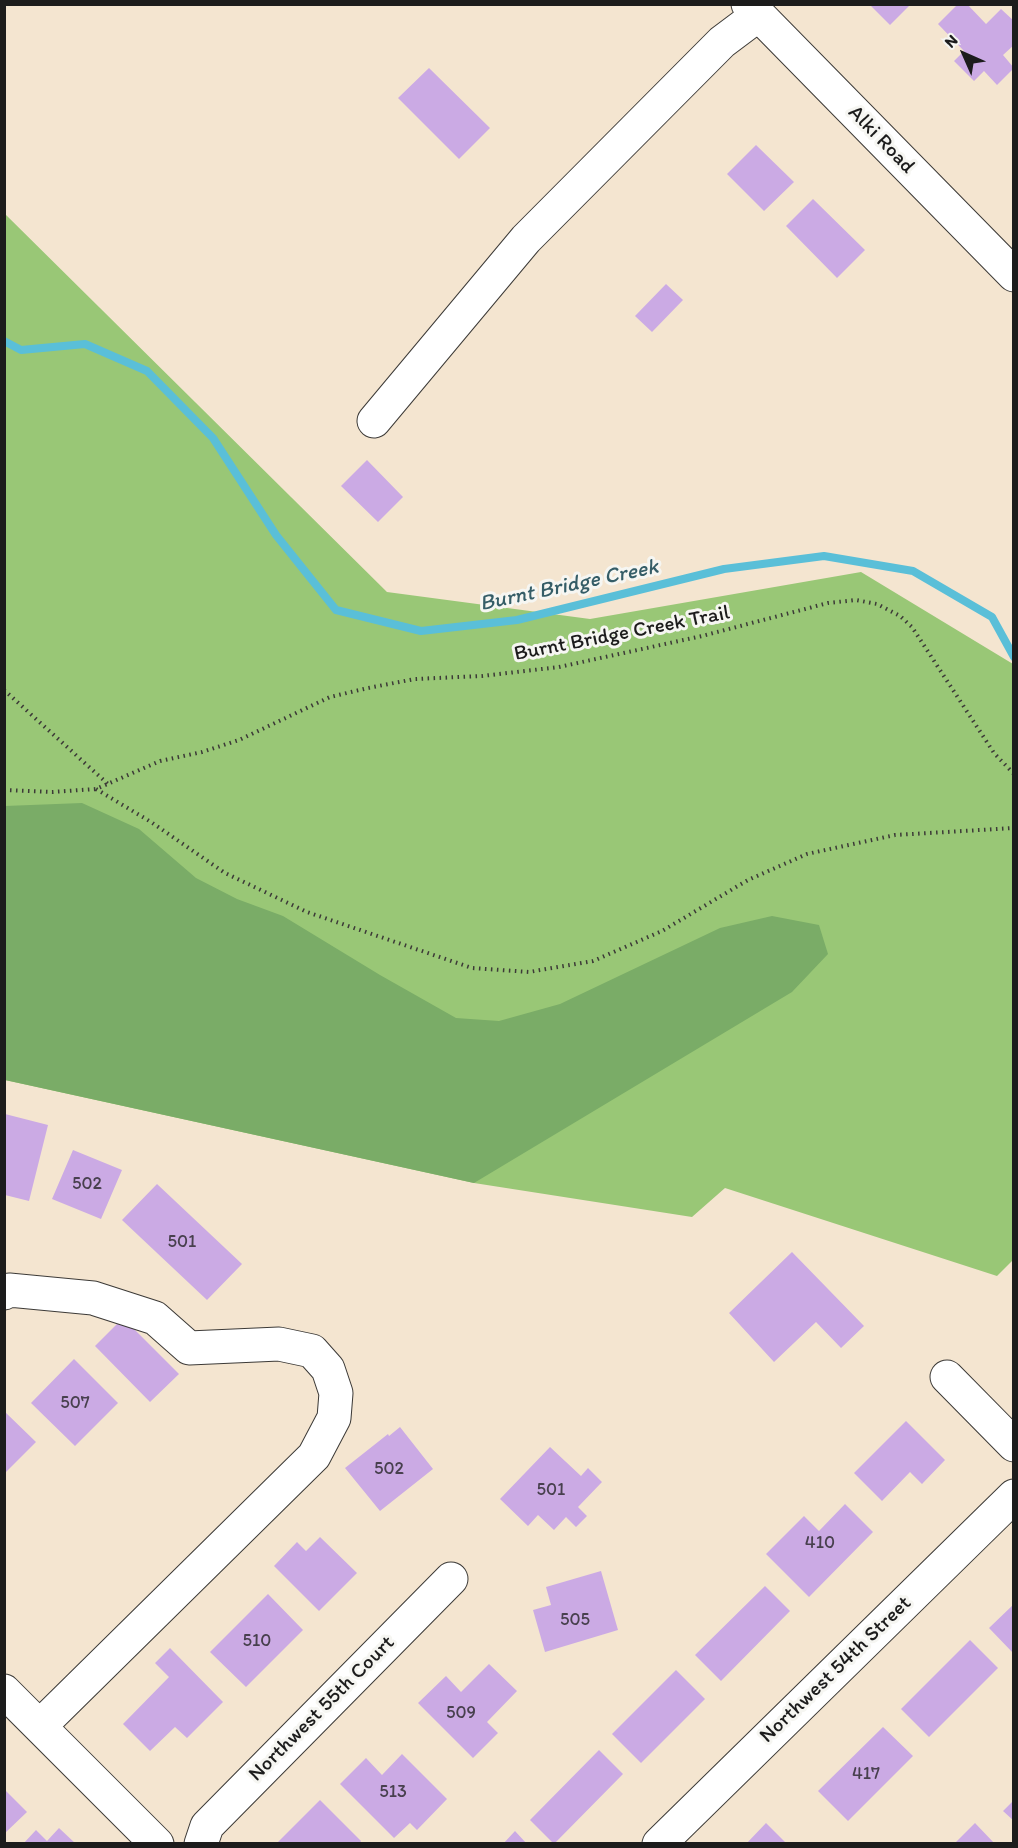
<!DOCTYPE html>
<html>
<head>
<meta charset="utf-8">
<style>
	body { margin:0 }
	#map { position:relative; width:1018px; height:1848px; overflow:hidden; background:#f4e5d0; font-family:Itim,sans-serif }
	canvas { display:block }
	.frame { position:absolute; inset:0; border:6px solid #1c1c1c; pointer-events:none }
	.north { position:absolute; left:934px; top:24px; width:60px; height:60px; -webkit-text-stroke:4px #f6f6f2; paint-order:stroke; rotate:315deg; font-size:16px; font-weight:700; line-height:24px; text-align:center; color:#1c1c1c }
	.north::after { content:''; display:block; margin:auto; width:21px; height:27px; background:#1c1c1c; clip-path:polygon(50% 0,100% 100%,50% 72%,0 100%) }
</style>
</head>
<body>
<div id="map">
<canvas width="1018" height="1848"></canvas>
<div class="frame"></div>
<div class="north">N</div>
</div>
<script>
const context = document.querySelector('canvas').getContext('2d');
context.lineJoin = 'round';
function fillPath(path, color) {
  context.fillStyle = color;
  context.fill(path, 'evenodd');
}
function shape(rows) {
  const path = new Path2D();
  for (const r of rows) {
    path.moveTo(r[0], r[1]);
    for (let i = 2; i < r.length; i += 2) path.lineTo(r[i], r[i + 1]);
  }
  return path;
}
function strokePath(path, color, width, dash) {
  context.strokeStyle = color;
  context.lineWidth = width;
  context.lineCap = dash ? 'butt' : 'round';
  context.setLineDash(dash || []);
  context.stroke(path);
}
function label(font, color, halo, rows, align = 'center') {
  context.font = font + ' Itim,sans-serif';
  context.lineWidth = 6;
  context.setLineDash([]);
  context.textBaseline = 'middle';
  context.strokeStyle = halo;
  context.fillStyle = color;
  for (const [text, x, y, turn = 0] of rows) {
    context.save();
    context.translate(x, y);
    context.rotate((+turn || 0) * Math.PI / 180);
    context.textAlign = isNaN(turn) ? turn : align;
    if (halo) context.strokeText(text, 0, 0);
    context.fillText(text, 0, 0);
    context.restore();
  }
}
fillPath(shape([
	[4,213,387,592,590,619,861,572,1013,664,1014,1259,997,1276,725,1188,692,1217,474,1183,5,1080]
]), '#99c776');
fillPath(shape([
	[82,803,139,829,196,878,237,899,283,916,380,975,456,1018,499,1021,560,1004,720,928,772,916,819,925,828,954,792,992,474,1183,5,1080,5,806]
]), '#7aac67');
strokePath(shape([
	[4,341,21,350,85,344,147,371,213,438,276,535,336,610,421,631,517,620,724,569,824,556,913,571,992,617,1014,657]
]), '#5abfd8', 8);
fillPath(shape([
	[869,4,911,4,890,25],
	[958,4,967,4,986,24,1001,9,1014,21,1014,45,1003,55,1014,68,997,85,984,71,974,81,954,61,964,51,938,24],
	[429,68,490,128,459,159,398,98],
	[756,145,794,182,764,211,727,174],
	[813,199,865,250,837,278,786,226],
	[666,284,683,300,652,332,635,316],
	[367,460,403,497,378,522,341,486],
	[5,1114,48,1125,29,1201,5,1195],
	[73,1150,122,1170,101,1219,52,1199],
	[157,1184,242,1264,207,1300,122,1220],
	[792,1252,864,1326,841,1348,816,1322,774,1362,729,1313],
	[123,1318,179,1374,150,1402,95,1346],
	[74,1359,118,1403,75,1446,31,1403],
	[4,1411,36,1442,4,1474],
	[906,1421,945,1460,922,1484,910,1472,882,1501,854,1473],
	[400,1427,433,1469,380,1511,345,1468,388,1434,389,1436],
	[550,1447,581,1476,588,1468,602,1482,578,1507,587,1516,576,1527,566,1517,554,1530,538,1515,528,1526,500,1499],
	[845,1504,873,1532,809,1597,766,1554,804,1516,819,1531],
	[320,1537,357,1573,319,1611,274,1566,297,1542,306,1551],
	[601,1571,618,1630,545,1652,533,1610,551,1605,546,1587],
	[765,1586,790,1611,721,1681,695,1655],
	[268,1594,303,1630,246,1687,210,1652],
	[1014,1604,1014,1654,989,1628],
	[970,1640,998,1668,929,1737,901,1709],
	[170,1648,223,1702,187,1738,175,1727,150,1751,123,1724,169,1677,155,1663],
	[489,1664,517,1691,487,1722,498,1733,473,1758,418,1703,446,1676,461,1692],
	[676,1670,705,1699,641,1763,612,1734],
	[883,1727,913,1756,848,1821,818,1791],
	[599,1750,623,1774,554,1844,530,1820],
	[402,1754,447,1799,417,1830,410,1823,394,1838,340,1784,366,1758,382,1775],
	[4,1789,27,1812,4,1834],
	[320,1800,361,1841,359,1844,276,1844],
	[1014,1800,1014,1821,1003,1811],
	[766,1823,787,1844,746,1844],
	[975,1823,995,1844,954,1844],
	[59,1828,76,1844,23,1844,36,1830,47,1841],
	[515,1831,527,1844,503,1844]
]), '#cbaae4');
const minor = shape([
	[748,4,1014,275],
	[374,421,526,239,722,42,758,15],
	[4,1293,9,1290,93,1298,155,1318,189,1348,279,1344,312,1351,328,1369,336,1393,334,1418,314,1456,40,1726],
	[947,1377,1014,1445],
	[4,1691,157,1844],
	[201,1844,207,1826,451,1579],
	[659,1844,1014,1496]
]);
strokePath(minor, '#3c3a37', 35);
strokePath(shape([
	[4,690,108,784],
	[96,789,151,822,225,873,307,912,472,968,529,972,593,961,662,931,748,880,807,854,895,835,1014,828],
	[4,790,52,792,96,789,160,761,202,752,239,740,330,697,368,688,415,679,482,676,559,667,702,636,828,603,856,600,877,604,900,616,912,627,994,753,1014,774]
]), '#3c3a37', 4, [1.5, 4.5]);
strokePath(minor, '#fff', 33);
label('18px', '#48404e', null, [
	["502",87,1184],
	["501",182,1242],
	["507",75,1403],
	["502",389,1469],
	["501",551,1490],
	["410",820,1543],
	["505",575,1620],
	["510",257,1641],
	["509",461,1713],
	["417",866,1774],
	["513",393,1792]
]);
label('21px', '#1c1c1c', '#f6f6f2', [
	["Alki Road",881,140,46],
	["Burnt Bridge Creek Trail",622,634,-11],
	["Northwest 54th Street",836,1670,-44],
	["Northwest 55th Court",322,1709,-45]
]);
label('italic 22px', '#355d67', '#f6f6f2', [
	["Burnt Bridge Creek",569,586,-12]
]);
</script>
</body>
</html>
